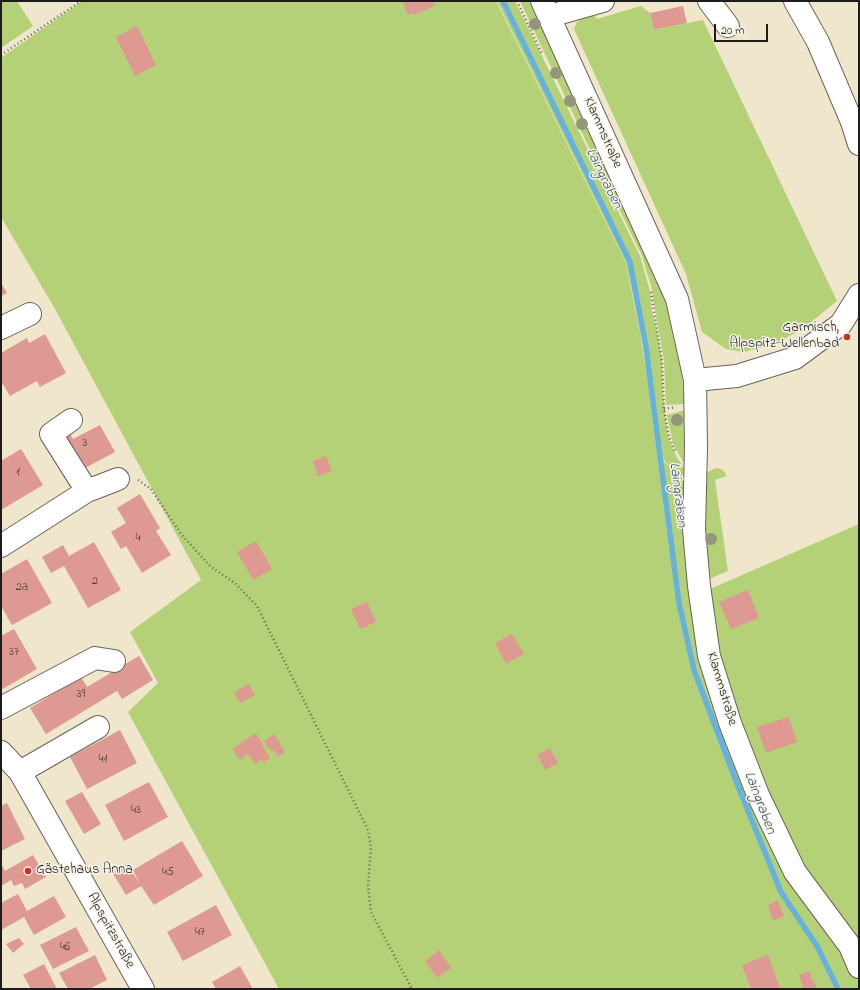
<!DOCTYPE html>
<html>
<head>
<meta charset="utf-8">
<style>
	body { margin:0 }
	#map { position:relative; width:860px; height:990px; overflow:hidden; background:#efe6cc; font-family:"Indie Flower",sans-serif }
	canvas { display:block }
	.frame { position:absolute; inset:0; border:2px solid #1c1c1c; pointer-events:none }
	.scale { position:absolute; left:714px; top:24px; width:54px; height:18px; box-sizing:border-box; border:2px solid #1c1c1c; border-top:0; padding-left:5px; font-size:12px; line-height:14px; white-space:nowrap; color:#1c1c1c; -webkit-text-stroke:3px #f7f3e8; paint-order:stroke }
</style>
</head>
<body>
<div id="map">
<canvas width="860" height="990"></canvas>
<div class="frame"></div>
<div class="scale">20 m</div>
</div>
<script>
const context = document.querySelector('canvas').getContext('2d');
context.lineJoin = 'round';
function fillPath(path, color) {
  context.fillStyle = color;
  context.fill(path, 'evenodd');
}
function shape(rows) {
  const path = new Path2D();
  for (const r of rows) {
    path.moveTo(r[0], r[1]);
    for (let i = 2; i < r.length; i += 2) path.lineTo(r[i], r[i + 1]);
  }
  return path;
}
function strokePath(path, color, width, dash) {
  context.strokeStyle = color;
  context.lineWidth = width;
  context.lineCap = dash ? 'butt' : 'round';
  context.setLineDash(dash || []);
  context.stroke(path);
}
function label(font, color, halo, rows, align = 'center') {
  context.font = font + ' "Indie Flower",sans-serif';
  context.lineWidth = 3;
  context.setLineDash([]);
  context.textBaseline = 'middle';
  context.strokeStyle = halo;
  context.fillStyle = color;
  for (const [text, x, y, turn = 0] of rows) {
    context.save();
    context.translate(x, y);
    context.rotate((+turn || 0) * Math.PI / 180);
    context.textAlign = isNaN(turn) ? turn : align;
    if (halo) context.strokeText(text, 0, 0);
    context.fillText(text, 0, 0);
    context.restore();
  }
}
fillPath(shape([
	[1,1,17,1,33,26,1,48],
	[82,1,496,1,625,261,640,331,647,380,641,331,625,260,497,1,515,1,640,256,650,291,652,311,656,326,660,348,662,361,663,395,668,437,676,456,686,471,686,478,665,462,660,447,664,462,686,480,694,596,859,524,859,989,279,989,128,712,158,683,130,632,201,580,55,309,1,217,1,58],
	[520,1,533,1,656,259,678,340,685,404,666,405,664,361,651,286,642,256,584,137],
	[641,6,650,13,654,30,703,20,837,301,803,329,772,345,744,352,726,349,702,332,686,274,574,29,577,22,592,13,597,19],
	[685,410,685,465,673,444,667,415],
	[716,468,722,469,727,476,715,480,728,571,709,579,701,574,698,477]
]), '#b5d177');
strokePath(shape([
	[503,1,630,262,646,347,679,603,694,670,736,781,781,892,817,946,838,989]
]), '#67b1df', 5.5);
fillPath(shape([
	[407,1,433,1,435,6,414,15,413,13,408,15,403,2],
	[683,6,687,23,654,30,650,13],
	[137,26,156,65,135,76,116,37],
	[1,283,7,293,1,296],
	[45,334,66,373,40,387,37,381,10,396,3,384,1,385,1,353,27,338,29,343],
	[100,425,115,452,85,468,75,449,65,455,55,436,68,429,73,439],
	[21,449,43,485,1,510,1,461],
	[326,456,332,471,318,476,313,461],
	[140,494,160,528,156,531,171,555,142,573,126,546,121,549,111,532,126,523,117,508],
	[256,541,272,569,253,580,237,552],
	[94,542,121,590,88,608,64,566,51,573,42,557,63,545,69,556],
	[27,559,52,603,12,625,1,606,1,574],
	[748,590,759,618,731,629,719,602],
	[367,602,376,622,360,629,351,609],
	[14,629,37,669,1,690,1,636],
	[512,634,524,654,506,664,495,643],
	[139,656,153,680,122,699,117,691,46,734,30,708,81,677,87,687],
	[249,684,255,695,240,703,234,692],
	[789,717,797,742,766,753,757,727],
	[120,730,137,763,87,789,70,757],
	[256,733,263,744,262,745,270,758,264,762,261,760,255,764,248,754,240,760,232,749],
	[274,734,285,752,278,757,274,750,271,751,264,741],
	[550,748,558,763,545,770,537,755],
	[149,782,168,817,124,841,105,805],
	[82,792,101,824,84,834,65,801],
	[7,803,25,839,1,851,1,806],
	[182,841,203,876,154,905,141,886,126,895,112,872,127,864,139,883,133,870],
	[33,855,46,877,25,889,22,883,14,886,11,880,1,886,1,864,5,871],
	[18,894,27,911,54,896,66,917,34,935,24,917,1,930,1,903],
	[778,900,784,916,773,921,768,905],
	[216,905,232,935,183,961,167,932],
	[76,927,89,951,53,969,40,945],
	[19,938,24,944,13,953,6,944],
	[439,950,451,968,437,978,425,961],
	[95,955,107,980,89,989,68,989,59,973],
	[768,955,780,988,776,989,751,989,742,965],
	[44,964,57,989,31,989,23,975],
	[240,966,253,989,216,989,212,982],
	[809,971,814,984,815,983,817,989,800,989,803,988,799,975]
]), '#de9a92');
const minor = shape([
	[542,1,677,299,695,380,696,448,694,529,699,586,709,656,730,723,758,795,795,872,850,946,859,967],
	[709,1,728,26],
	[795,1,818,42,852,122,859,144],
	[550,16,603,1],
	[1,328,30,314],
	[695,380,737,376,795,358,841,324,859,295],
	[71,420,51,434,87,491],
	[1,546,87,491,118,479],
	[1,708,95,658,114,661],
	[1,752,20,772,143,989],
	[20,772,98,727]
]);
strokePath(minor, '#66635a', 24);
strokePath(shape([
	[517,1,542,54],
	[1,55,81,1],
	[651,292,662,362,664,409,669,437,675,451],
	[664,409,676,407],
	[138,480,151,489,181,534,210,566,236,584,257,606,368,830,371,847,368,886,371,912,412,989]
]), '#66635a', 2.5, [1, 3]);
strokePath(minor, '#fff', 22);
context.fillStyle = '#94957a';
for (const [x, y] of [
	[535,24],
	[556,73],
	[570,101],
	[582,124],
	[677,420],
	[711,539]
]) {
  context.beginPath();
  context.arc(x, y, 6, 0, 2 * Math.PI);
  context.fill();
}
for (const [x, y, r, color] of [
	[847,337,4,"#c8321e"],
	[28,871,4,"#c8321e"]
]) {
  const dot = new Path2D();
  dot.arc(x, y, r, 0, 2 * Math.PI);
  context.fillStyle = color;
  context.fill(dot);
  strokePath(dot, '#f7f3e8', 1.5);
}
label('12px', '#4c3c3a', null, [
	["3",85,444],
	["1",18,473],
	["4",138,539],
	["2",95,582],
	["2a",22,588],
	["37",14,653],
	["39",81,695],
	["41",103,760],
	["43",136,811],
	["45",168,873],
	["47",200,933],
	["46",65,948]
]);
label('14px', '#1c1c1c', '#f7f3e8', [
	["Klammstraße",602,133,66],
	["Klammstraße",721,689,73],
	["Alpspitzstraße",110,931,61]
]);
label('14px', '#1c1c1c', '#f7f3e8', [
	["Garmisch,",839,329],
	["Alpspitz-Wellenbad",839,345],
	["Gästehaus Anna",36,871,"left"]
], 'right');
label('italic 15px', '#3a586a', '#f7f3e8', [
	["Laingraben",603,179,64],
	["Laingraben",677,495,83],
	["Laingraben",759,803,69]
]);
</script>
</body>
</html>
